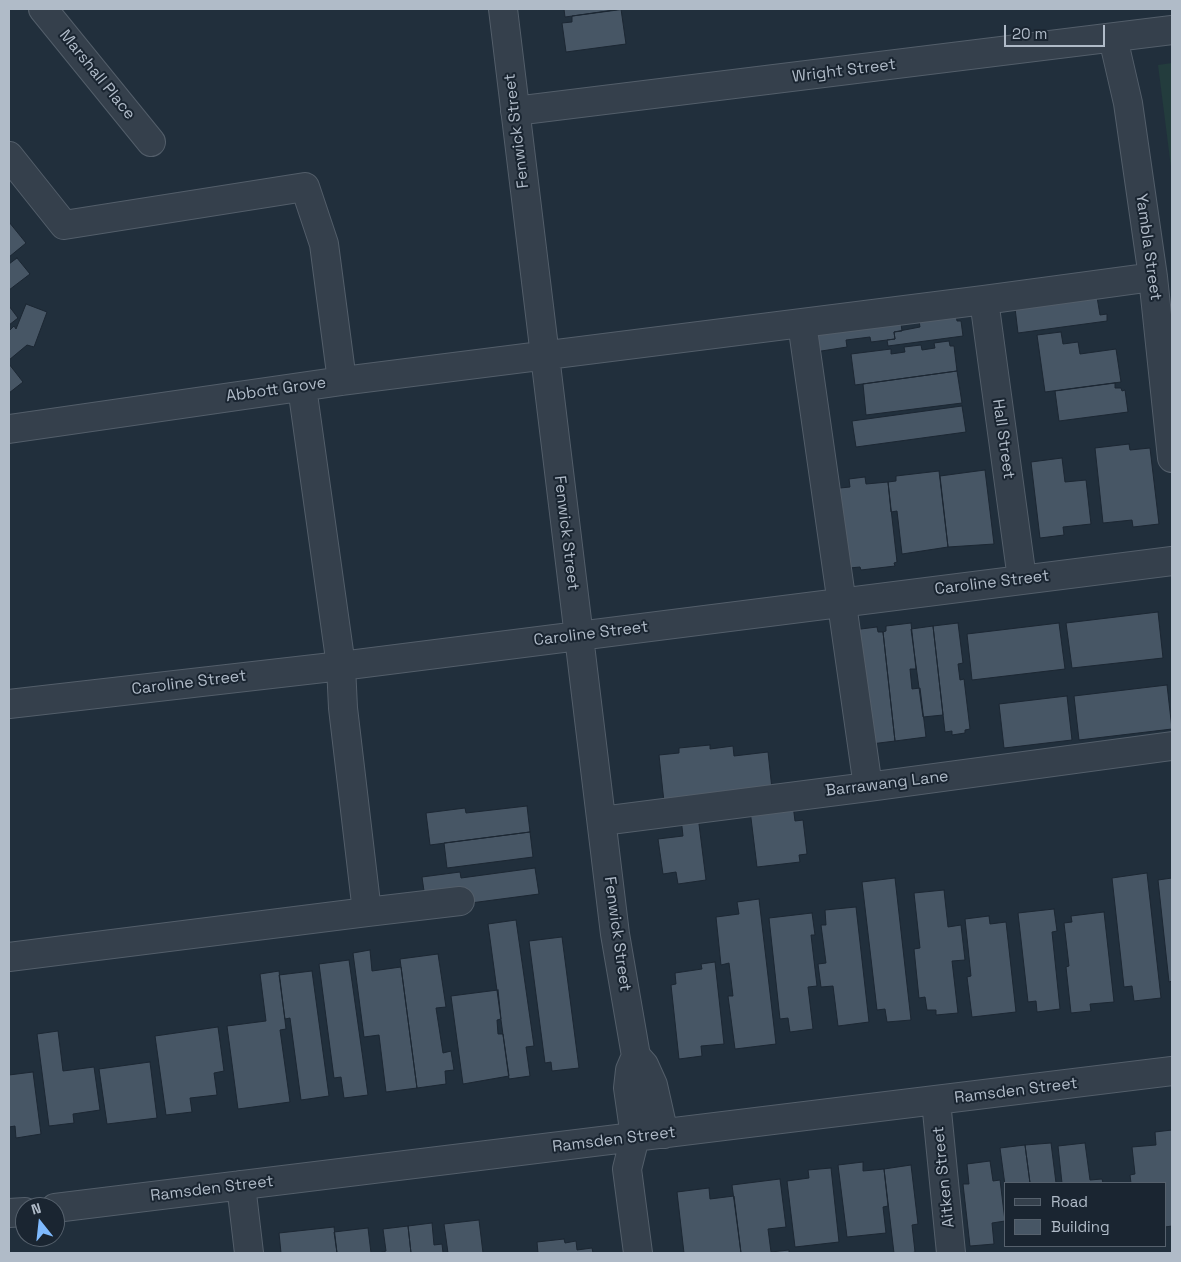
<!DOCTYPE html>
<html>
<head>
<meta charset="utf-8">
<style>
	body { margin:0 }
	#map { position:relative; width:1181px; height:1262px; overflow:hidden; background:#212f3c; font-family:"Space Grotesk",sans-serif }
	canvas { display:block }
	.frame { position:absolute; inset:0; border:10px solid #b0bbc8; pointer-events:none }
	.legend { position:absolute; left:1004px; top:1182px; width:162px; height:65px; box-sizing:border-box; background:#1a2531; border:1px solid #56616d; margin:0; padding:6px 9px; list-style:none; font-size:15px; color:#b0bbc8 }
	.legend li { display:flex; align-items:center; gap:10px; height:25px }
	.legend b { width:25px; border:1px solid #56616d }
	.north { position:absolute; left:15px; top:1197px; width:50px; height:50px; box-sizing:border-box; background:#1a2531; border:1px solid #56616d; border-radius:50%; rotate:344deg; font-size:14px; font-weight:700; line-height:20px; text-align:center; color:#b0bbc8 }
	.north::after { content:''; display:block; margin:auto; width:18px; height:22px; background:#7fbafe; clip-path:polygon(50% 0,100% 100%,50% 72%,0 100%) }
	.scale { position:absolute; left:1004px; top:25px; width:101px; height:22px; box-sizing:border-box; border:2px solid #b0bbc8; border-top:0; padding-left:6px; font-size:15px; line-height:18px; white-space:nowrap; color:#b0bbc8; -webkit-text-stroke:4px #1a2531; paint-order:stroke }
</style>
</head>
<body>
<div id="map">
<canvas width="1181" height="1262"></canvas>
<div class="frame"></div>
<ul class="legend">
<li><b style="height:6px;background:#35404c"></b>Road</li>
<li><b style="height:14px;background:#475665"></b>Building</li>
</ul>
<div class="north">N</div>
<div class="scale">20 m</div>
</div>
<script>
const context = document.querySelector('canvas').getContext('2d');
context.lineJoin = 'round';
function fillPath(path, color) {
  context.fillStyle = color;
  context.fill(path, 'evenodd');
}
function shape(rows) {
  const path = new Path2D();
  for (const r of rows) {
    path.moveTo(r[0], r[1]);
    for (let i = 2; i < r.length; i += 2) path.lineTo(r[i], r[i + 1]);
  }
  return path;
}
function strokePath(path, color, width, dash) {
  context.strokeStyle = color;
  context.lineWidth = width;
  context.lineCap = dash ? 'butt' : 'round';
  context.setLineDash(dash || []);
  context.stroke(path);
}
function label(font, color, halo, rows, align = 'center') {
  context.font = font + ' "Space Grotesk",sans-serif';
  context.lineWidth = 4;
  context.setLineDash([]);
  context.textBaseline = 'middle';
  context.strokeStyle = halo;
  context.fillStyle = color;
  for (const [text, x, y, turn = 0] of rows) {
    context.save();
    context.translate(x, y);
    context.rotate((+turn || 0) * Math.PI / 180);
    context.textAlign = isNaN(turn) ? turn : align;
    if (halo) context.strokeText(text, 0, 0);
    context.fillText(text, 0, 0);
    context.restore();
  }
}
fillPath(shape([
	[1172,63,1172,175,1158,65]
]), '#233c3d');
const building = shape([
	[564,9,625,9,565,17,564,9],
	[621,9,626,44,566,52,562,23,572,22,572,16,621,9],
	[9,222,26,243,9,257,9,222],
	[17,258,30,274,9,290,9,264,17,258],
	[1097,297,1100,315,1107,314,1107,321,1018,333,1015,308,1097,297],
	[26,304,47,312,34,347,27,345,9,360,9,331,14,326,16,329,26,304],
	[9,306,18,318,9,325,9,306],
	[955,309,957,321,961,321,963,336,888,346,887,340,895,339,894,332,920,327,918,314,955,309],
	[900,316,902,331,894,332,895,339,871,342,870,337,846,340,847,347,815,352,812,328,900,316],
	[1061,332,1063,344,1078,342,1080,354,1116,349,1121,382,1045,392,1037,335,1061,332],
	[949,341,950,346,954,346,957,371,855,385,851,354,891,349,891,354,905,352,904,347,921,345,922,350,935,348,934,343,949,341],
	[9,364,23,382,9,393,9,364],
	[957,371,962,403,866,415,863,384,957,371],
	[1115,383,1115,388,1121,388,1122,391,1125,390,1128,412,1059,421,1055,391,1115,383],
	[962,406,966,432,856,447,852,421,962,406],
	[1129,444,1130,450,1150,448,1159,524,1133,527,1132,520,1103,523,1095,448,1129,444],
	[1062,458,1065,482,1086,480,1091,524,1063,527,1064,535,1040,538,1031,462,1062,458],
	[985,470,994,544,948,547,940,476,985,470],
	[939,471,948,547,902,554,897,511,891,512,888,482,896,481,896,476,939,471],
	[865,477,866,484,888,482,897,562,894,563,895,566,861,570,860,567,839,569,830,489,850,487,849,479,865,477],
	[1158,612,1163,658,1072,668,1066,623,1158,612],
	[911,623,916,669,910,669,912,689,920,688,926,737,895,741,883,632,886,631,886,626,911,623],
	[958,623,963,663,958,664,960,680,964,679,970,729,965,730,965,733,952,735,952,731,945,732,933,626,958,623],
	[1059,623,1065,669,972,680,967,634,1059,623],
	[933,626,943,715,923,717,911,629,933,626],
	[877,627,878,632,883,632,895,741,871,744,853,630,877,627],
	[1167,685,1172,729,1079,740,1074,696,1167,685],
	[1067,696,1072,740,1004,748,999,704,1067,696],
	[710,745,710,749,733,746,734,756,768,752,772,789,664,802,659,755,679,753,679,748,710,745],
	[793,805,795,821,803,820,807,854,799,855,800,862,757,867,750,810,793,805],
	[527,806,530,832,430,845,426,813,465,808,466,813,527,806],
	[698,816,706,880,678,884,676,872,663,874,658,839,683,836,681,818,698,816],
	[530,832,533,857,447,868,444,843,530,832],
	[535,868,539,894,463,904,425,898,422,877,460,872,461,878,535,868],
	[1147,873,1161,998,1134,1001,1132,986,1124,987,1112,878,1147,873],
	[895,878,911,1020,887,1022,885,1009,877,1010,862,882,895,878],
	[1172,878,1172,981,1169,982,1158,880,1172,878],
	[944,890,948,927,961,925,965,960,952,961,958,1013,936,1015,936,1010,927,1010,925,997,919,998,914,949,920,948,914,893,944,890],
	[759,899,776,1044,735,1049,728,996,733,996,729,963,721,965,716,917,739,914,737,902,759,899],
	[856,907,869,1022,838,1026,833,986,821,987,818,964,826,963,821,925,826,925,825,910,856,907],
	[1054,909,1057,931,1052,932,1060,1009,1037,1012,1036,1001,1028,1002,1018,913,1054,909],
	[1104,912,1114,1002,1090,1004,1091,1011,1071,1013,1066,967,1069,966,1064,923,1072,922,1071,916,1104,912],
	[812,913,815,935,811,935,817,986,808,987,813,1029,790,1032,788,1018,780,1019,769,918,812,913],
	[989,916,990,924,1006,922,1016,1012,972,1017,967,977,971,976,965,919,989,916],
	[516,920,534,1046,526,1047,530,1076,509,1079,488,924,516,920],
	[562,937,579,1068,552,1071,551,1062,545,1063,529,941,562,937],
	[370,950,372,971,401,967,417,1088,386,1092,379,1035,364,1037,353,953,370,950],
	[438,954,446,1007,436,1008,443,1053,451,1051,454,1070,445,1071,446,1084,417,1088,400,959,438,954],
	[349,960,368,1095,344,1098,341,1077,334,1078,319,964,349,960],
	[715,962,724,1044,701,1046,702,1056,679,1059,671,985,676,984,675,973,702,969,701,964,715,962],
	[279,971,286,1029,280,1030,290,1102,238,1109,227,1026,266,1021,260,974,279,971],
	[312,971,329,1096,301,1100,290,1018,285,1019,279,975,312,971],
	[498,990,501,1019,497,1020,498,1034,503,1034,509,1076,463,1084,451,996,498,990],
	[218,1027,224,1071,214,1073,217,1095,190,1098,192,1112,166,1115,155,1036,218,1027],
	[58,1031,63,1071,94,1067,100,1110,73,1114,74,1123,49,1126,37,1034,58,1031],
	[150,1062,157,1118,107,1124,99,1069,150,1062],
	[33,1072,41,1134,16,1138,15,1126,9,1127,9,1075,33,1072],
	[1172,1130,1172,1226,1165,1227,1165,1183,1131,1183,1130,1175,1135,1174,1132,1147,1156,1145,1155,1132,1172,1130],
	[1051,1143,1056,1183,1030,1183,1025,1145,1051,1143],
	[1085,1143,1090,1180,1102,1179,1103,1183,1062,1183,1058,1146,1085,1143],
	[1025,1145,1030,1183,1005,1183,1005,1185,1000,1148,1025,1145],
	[990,1161,993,1181,1000,1180,1005,1221,992,1223,994,1244,970,1246,963,1184,969,1184,967,1164,990,1161],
	[863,1162,863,1171,884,1169,888,1206,883,1207,886,1233,847,1237,838,1165,863,1162],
	[911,1165,918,1224,912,1225,915,1252,911,1253,894,1253,884,1169,911,1165],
	[831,1168,839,1242,795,1247,787,1181,809,1178,808,1170,831,1168],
	[780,1179,786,1227,768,1229,771,1252,789,1250,789,1253,741,1253,732,1185,780,1179],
	[709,1188,710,1199,734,1196,741,1253,684,1253,677,1192,709,1188],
	[479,1220,483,1253,448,1253,444,1224,479,1220],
	[432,1223,434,1245,442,1244,443,1253,411,1253,408,1226,432,1223],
	[408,1226,411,1253,379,1253,386,1251,383,1229,408,1226],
	[334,1227,337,1253,281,1253,279,1233,334,1227],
	[368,1228,371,1253,337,1253,334,1232,368,1228],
	[564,1239,565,1243,576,1241,577,1250,592,1248,593,1253,538,1253,537,1242,564,1239]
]);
fillPath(building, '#475665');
strokePath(building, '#1c2733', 1);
const minor = shape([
	[43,9,151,142],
	[503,9,615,934,636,1056,630,1070,628,1088,635,1137,627,1169,638,1253],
	[1113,38,1128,103,1153,277,1172,458],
	[515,111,1172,30],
	[9,156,64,225,305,187,324,244,342,381],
	[984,300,1022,579],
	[802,323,868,787],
	[9,429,342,381,984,300,1153,277],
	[9,704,341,666,1172,561],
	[602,821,868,787,1172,746],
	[367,912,460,901],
	[9,957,367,912,343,708,341,666,302,387],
	[636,1056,644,1065,653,1085,664,1134],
	[936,1101,951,1253],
	[241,1185,249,1253],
	[55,1208,1172,1071],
	[9,1213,25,1212]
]);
strokePath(minor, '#535e6a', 30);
strokePath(minor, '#35404c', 28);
label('16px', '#b0bbc8', '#1a2531', [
	["Wright Street",844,71,-7],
	["Marshall Place",97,75,51],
	["Fenwick Street",517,131,-97],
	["Yambla Street",1148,247,82],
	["Abbott Grove",276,390,-8],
	["Hall Street",1003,439,82],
	["Fenwick Street",566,533,83],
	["Caroline Street",992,583,-7],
	["Caroline Street",591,634,-7],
	["Caroline Street",189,683,-7],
	["Barrawang Lane",887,784,-7],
	["Fenwick Street",617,934,82],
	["Ramsden Street",1016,1091,-7],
	["Ramsden Street",614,1140,-7],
	["Aitken Street",944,1177,-96],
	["Ramsden Street",212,1189,-7]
]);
</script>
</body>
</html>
